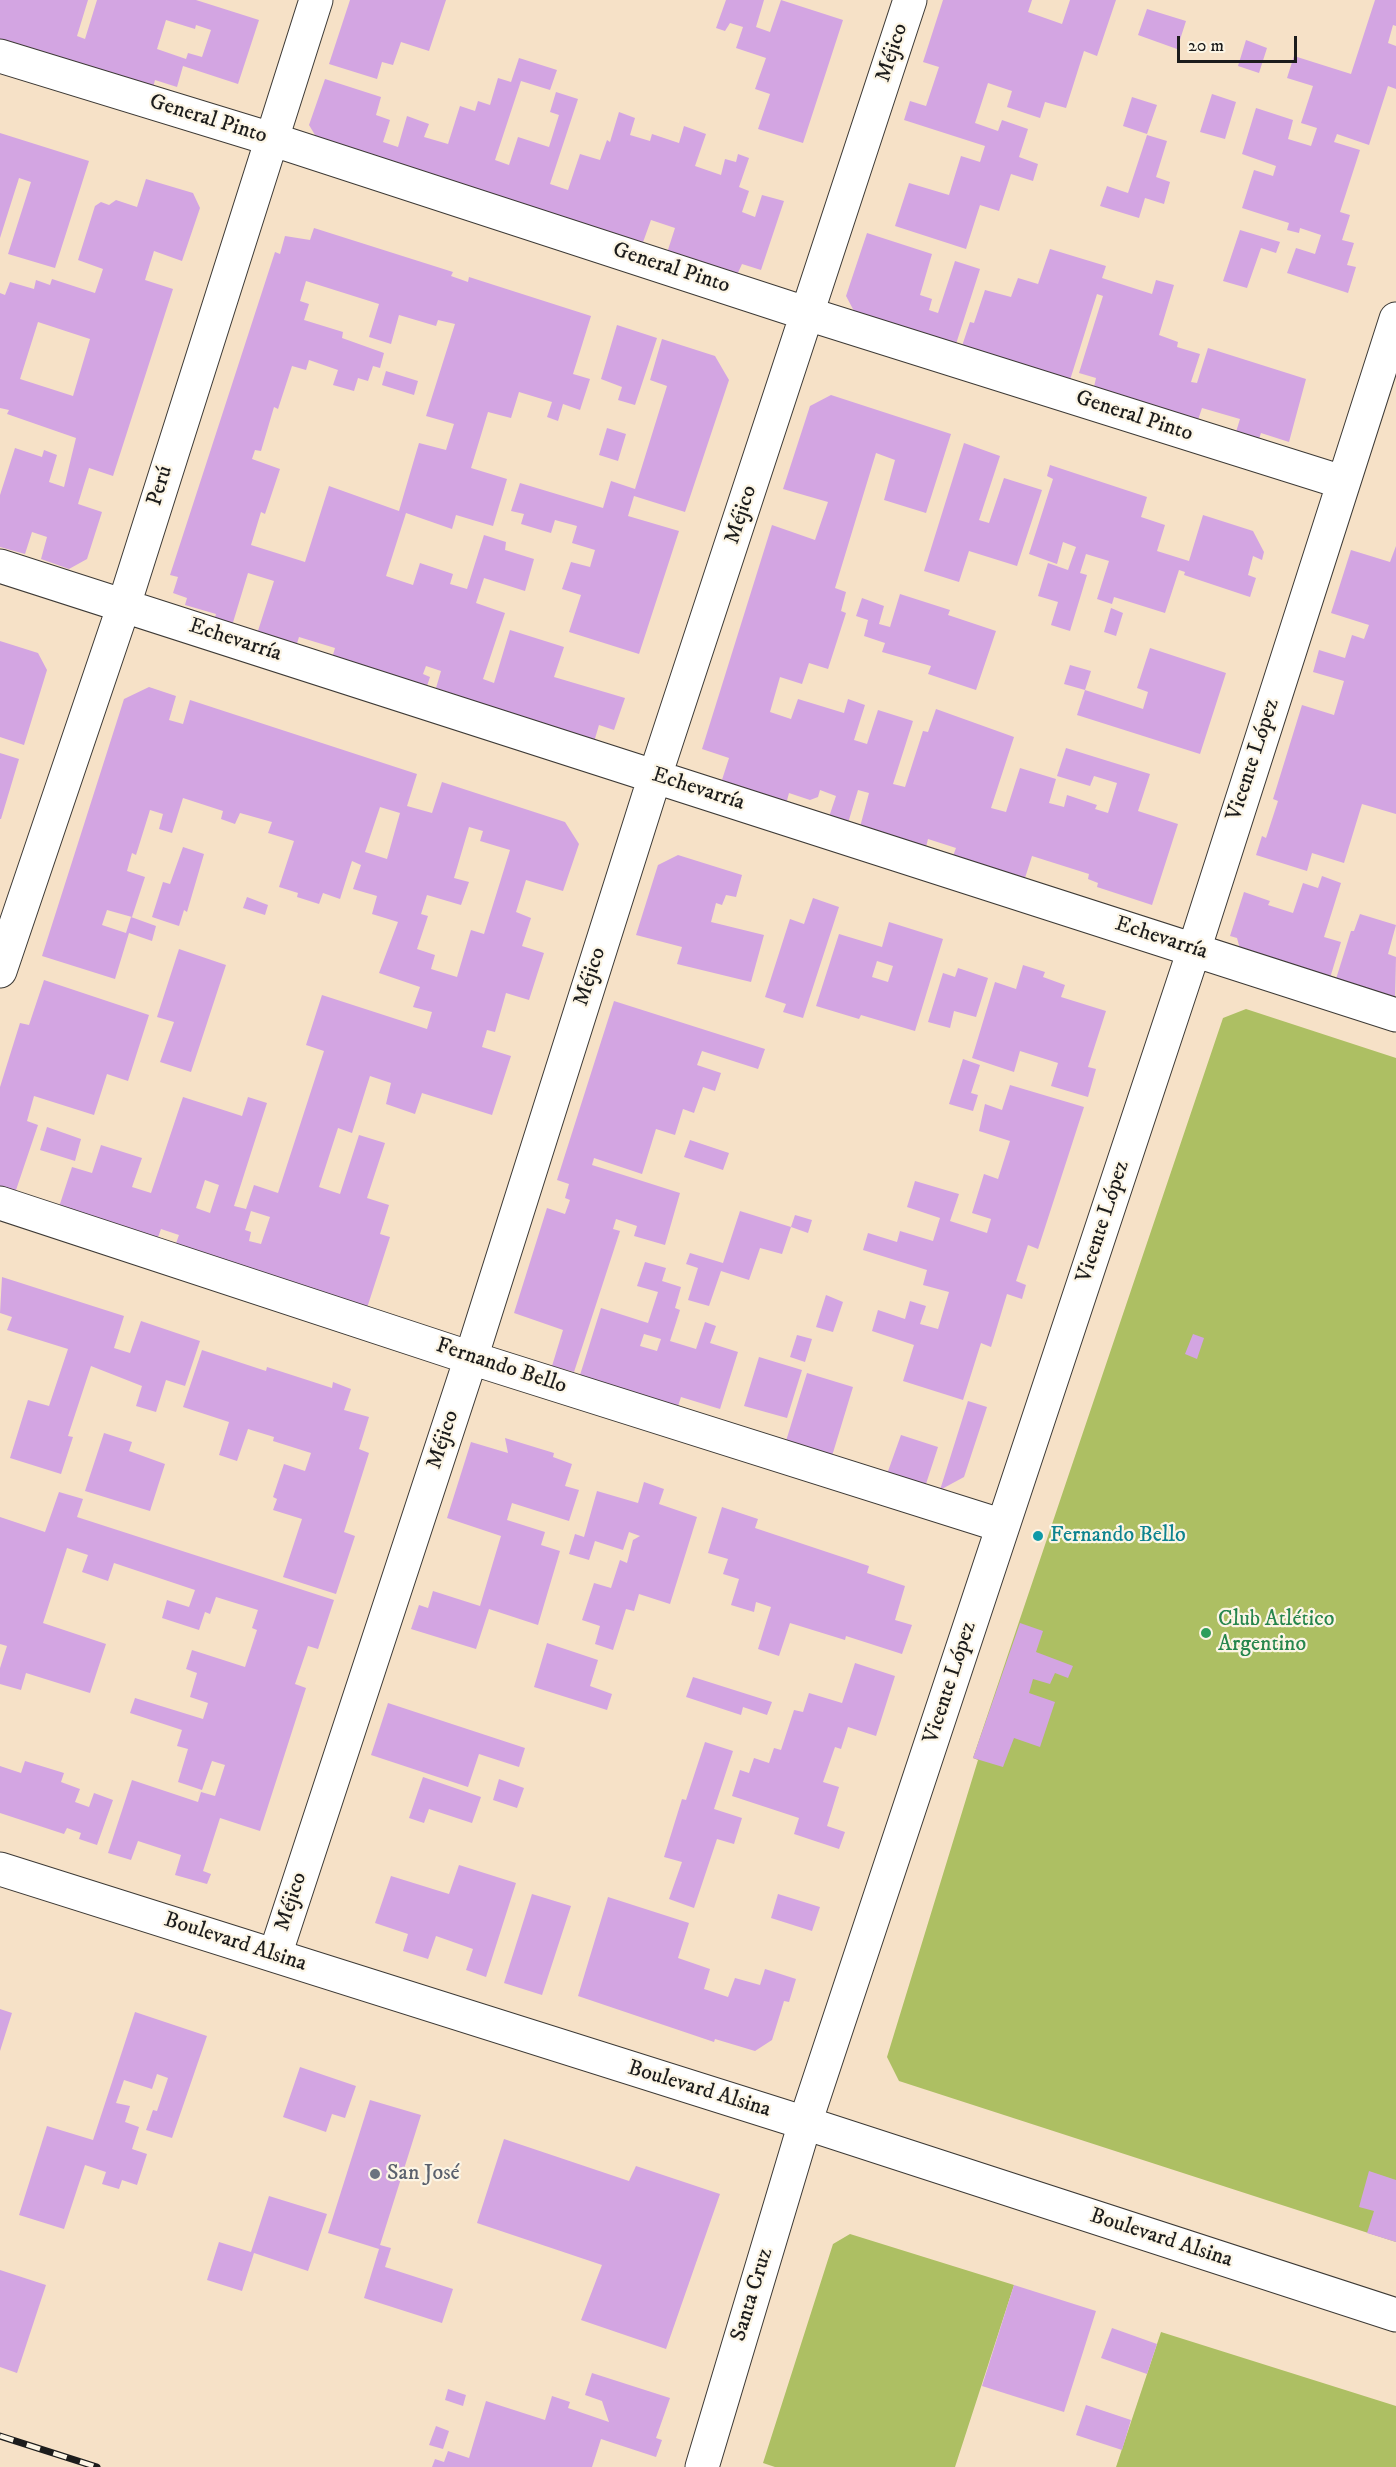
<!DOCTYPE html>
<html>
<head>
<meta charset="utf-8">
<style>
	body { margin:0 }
	#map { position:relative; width:1396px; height:2467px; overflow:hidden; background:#f6e1c7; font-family:"IM FELL DW Pica",serif }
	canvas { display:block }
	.scale { position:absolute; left:1177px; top:36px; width:120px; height:27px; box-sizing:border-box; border:3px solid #1c1c1c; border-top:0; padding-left:8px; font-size:18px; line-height:21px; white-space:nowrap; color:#1c1c1c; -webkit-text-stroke:4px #fcf5e5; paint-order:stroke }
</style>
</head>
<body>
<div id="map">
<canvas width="1396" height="2467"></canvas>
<div class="scale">20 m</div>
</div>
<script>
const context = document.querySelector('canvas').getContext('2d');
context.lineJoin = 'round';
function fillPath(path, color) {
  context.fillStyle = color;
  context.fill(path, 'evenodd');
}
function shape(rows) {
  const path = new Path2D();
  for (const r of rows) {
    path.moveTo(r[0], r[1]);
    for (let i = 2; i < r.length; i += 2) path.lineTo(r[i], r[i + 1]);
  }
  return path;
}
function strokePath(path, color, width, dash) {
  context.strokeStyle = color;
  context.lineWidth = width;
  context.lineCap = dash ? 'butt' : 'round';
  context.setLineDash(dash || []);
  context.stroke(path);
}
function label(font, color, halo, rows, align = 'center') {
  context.font = font + ' "IM FELL DW Pica",serif';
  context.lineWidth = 4.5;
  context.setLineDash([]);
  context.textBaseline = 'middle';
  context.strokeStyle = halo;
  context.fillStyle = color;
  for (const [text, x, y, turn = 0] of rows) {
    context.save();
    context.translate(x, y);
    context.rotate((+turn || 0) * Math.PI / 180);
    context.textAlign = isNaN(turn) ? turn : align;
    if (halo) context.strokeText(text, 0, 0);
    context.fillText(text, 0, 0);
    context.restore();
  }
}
fillPath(shape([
	[1246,1009,1396,1058,1396,2242,899,2081,887,2057,978,1760,973,1758,1223,1018],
	[850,2234,1014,2285,955,2467,775,2467,763,2463,833,2244],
	[1161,2332,1396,2406,1396,2467,1116,2467]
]), '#adbf63');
fillPath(shape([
	[0,0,88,0,77,36,85,39,97,0,196,0,259,20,238,84,183,66,177,87,155,80,152,92,0,45],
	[166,20,195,29,196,25,211,30,202,57,188,53,186,59,157,49],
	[350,0,446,0,429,51,401,42,393,65,382,62,377,79,329,64],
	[726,0,764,0,756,27,770,32,781,0,843,20,803,143,758,129,770,94,755,89,766,58,736,48,743,27,730,23,725,31,716,28],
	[943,0,1032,0,1028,12,1062,24,1070,0,1116,0,1097,56,1084,51,1066,108,1045,102,1040,118,1007,107,1012,91,988,83,975,123,998,131,1002,120,1028,129,1019,157,1038,164,1033,181,1011,174,999,211,980,205,966,249,895,226,909,183,949,195,961,156,980,162,985,146,904,120,910,101,926,106,939,67,923,62],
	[1375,0,1396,0,1396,26,1393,25,1388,43,1396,46,1396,89,1388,86,1369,145,1337,134,1334,142,1360,150,1340,212,1350,215,1342,240,1354,243,1347,265,1356,267,1348,293,1287,273,1296,248,1315,254,1321,235,1300,228,1299,233,1287,230,1289,223,1242,208,1254,170,1273,176,1276,166,1242,154,1256,108,1293,120,1288,139,1311,146,1317,128,1301,123,1313,86,1287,78,1294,56,1351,74],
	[1147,9,1186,21,1177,49,1138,35],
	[1246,40,1267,48,1259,73,1238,66],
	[519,58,557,70,550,90,521,81,495,160,509,165,518,137,549,147,559,115,550,112,556,92,578,99,550,184,568,190,580,154,600,160,607,140,610,142,619,112,635,118,630,135,650,141,652,134,679,143,684,126,706,134,695,166,721,175,725,159,736,162,738,154,749,158,739,187,749,191,742,212,755,217,762,195,784,201,761,270,742,264,737,275,667,253,675,228,651,220,642,245,318,140,309,125,325,79,381,97,376,115,390,120,383,142,398,147,407,116,429,124,424,137,448,144,460,106,475,111,478,101,490,105,498,78,511,82],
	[1212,94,1236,102,1225,139,1200,132],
	[1132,97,1157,105,1147,134,1123,126],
	[0,133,89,161,55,268,8,254,31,182,19,178,0,238],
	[1147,135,1167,141,1156,177,1170,182,1164,204,1145,198,1139,218,1100,206,1107,186,1128,193],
	[146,179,193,193,200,208,182,261,154,251,145,280,173,289,113,476,89,468,78,504,102,512,87,559,69,569,41,559,47,537,32,532,25,554,0,547,0,495,15,448,42,457,44,450,57,455,49,482,64,487,76,438,7,414,9,410,0,408,0,293,5,295,10,282,34,289,36,280,50,285,52,279,95,293,103,269,78,260,95,206,101,202,109,205,116,200,137,207],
	[38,322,90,339,73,396,20,379],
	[314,228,453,272,451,276,468,282,469,277,591,316,573,374,590,379,580,410,563,404,558,421,547,417,552,402,519,392,511,418,488,412,471,468,507,479,493,526,456,515,452,529,406,513,386,576,413,585,420,563,453,574,450,584,467,589,484,535,506,542,505,550,534,559,525,591,484,578,476,603,505,613,483,679,494,683,510,630,564,647,554,677,625,698,614,730,599,725,594,742,454,704,457,695,436,688,441,671,426,666,423,674,430,677,425,692,331,662,335,648,299,637,295,650,256,637,274,581,248,573,231,629,213,624,216,614,185,605,187,598,173,593,178,577,170,575,275,252,280,254,285,236,310,240],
	[306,281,379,304,369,337,391,344,399,315,436,326,438,320,455,324,426,416,454,424,446,450,419,443,399,511,329,486,305,562,251,545,261,512,265,514,280,469,252,459,255,450,261,451,274,407,278,409,292,366,306,370,309,360,338,370,333,385,354,391,358,378,368,381,373,366,380,368,384,353,342,338,343,332,304,320,309,304,300,301],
	[1240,230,1280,242,1276,253,1261,248,1247,288,1223,281],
	[867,233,932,254,920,295,932,299,929,310,938,313,955,261,980,269,956,344,854,311,846,296],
	[1050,249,1106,266,1102,278,1152,294,1156,280,1174,285,1159,335,1178,342,1177,347,1200,354,1191,382,1197,383,1208,348,1306,379,1289,442,1261,433,1259,439,1236,432,1240,419,1202,408,1198,420,1094,387,1096,378,1079,373,1103,296,1097,294,1070,380,962,346,970,322,974,323,985,290,1011,297,1018,278,1038,284],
	[617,325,657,338,635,405,618,400,622,387,601,379],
	[662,339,715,356,729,380,685,512,634,496,628,516,679,531,639,654,569,632,581,595,562,589,571,562,590,567,595,550,572,543,577,526,555,520,551,533,521,524,524,514,511,511,520,483,603,508,611,481,635,489,667,386,650,380],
	[386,371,418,381,414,395,382,385],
	[831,395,951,434,926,513,884,500,895,460,876,453,835,588,846,592,841,611,846,613,828,669,809,663,802,684,780,677,770,712,791,719,798,699,844,713,848,699,865,705,854,740,867,744,878,710,913,721,893,784,905,787,923,731,928,732,936,709,1014,737,991,808,1006,812,1020,768,1056,779,1049,803,1064,807,1067,795,1097,805,1095,809,1108,813,1117,783,1094,776,1090,786,1057,776,1066,748,1150,774,1138,811,1178,824,1152,905,1097,887,1098,883,1088,879,1089,874,1032,856,1025,878,953,856,956,848,928,839,926,847,860,827,869,793,858,790,848,823,829,817,836,796,820,790,818,797,810,800,789,793,786,804,721,783,729,758,702,749,772,525,815,540,828,502,783,489,810,406],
	[607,428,626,434,618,461,599,455],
	[964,443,1000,456,979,520,989,523,1004,478,1042,490,1017,566,969,551,959,582,924,571],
	[1050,465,1147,497,1141,517,1165,525,1157,551,1189,561,1203,515,1253,531,1264,552,1262,560,1253,556,1248,575,1256,578,1250,597,1184,575,1185,572,1179,570,1165,613,1114,597,1112,604,1097,599,1109,561,1086,554,1080,573,1087,575,1070,631,1051,625,1058,602,1038,596,1048,563,1068,570,1076,547,1063,542,1057,564,1029,554,1053,479,1047,476],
	[1396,546,1396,814,1362,804,1344,863,1312,853,1307,871,1256,855,1262,836,1266,838,1278,801,1273,799,1302,705,1334,715,1344,681,1313,672,1319,650,1345,658,1352,635,1364,639,1369,625,1331,613,1351,550,1390,562],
	[900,594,950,610,948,615,996,631,976,690,928,674,931,666,882,652,885,643,864,636,868,620,856,616,862,598,884,606,879,624,890,627],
	[1111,608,1123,613,1116,636,1104,632],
	[0,641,38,653,47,670,24,745,0,737],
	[1150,648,1226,673,1200,754,1077,715,1085,690,1143,709,1148,692,1137,688],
	[1070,665,1091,671,1085,690,1064,684],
	[149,687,176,696,169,720,183,724,190,700,417,774,407,806,432,813,442,782,565,822,579,844,563,891,526,880,516,912,531,918,522,946,544,953,529,1000,506,993,495,1032,487,1030,482,1047,511,1056,492,1115,422,1093,415,1114,386,1104,391,1083,370,1076,352,1133,338,1128,319,1187,340,1194,359,1135,385,1143,367,1198,389,1205,380,1234,390,1237,367,1308,175,1246,179,1235,161,1229,157,1240,59,1207,72,1167,92,1173,101,1145,142,1158,132,1187,151,1193,183,1097,242,1116,248,1097,267,1103,234,1206,246,1209,254,1185,278,1193,324,1051,306,1045,322,995,427,1029,432,1012,413,1007,420,987,379,973,398,922,372,914,377,896,353,889,361,865,352,861,340,899,323,893,319,904,297,897,298,893,279,887,294,841,268,833,272,822,240,813,235,824,221,819,223,811,183,798,172,833,159,829,163,814,150,810,136,855,132,853,127,871,145,877,132,917,107,910,102,925,126,933,131,917,156,926,152,941,129,933,115,979,42,956,124,699],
	[380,807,400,813,387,859,365,852],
	[469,827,483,831,480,841,510,850,484,934,471,930,457,977,431,969,435,955,417,949,428,916,421,914,427,895,461,905,469,882,454,878],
	[205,1180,219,1185,210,1213,196,1208],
	[251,1211,270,1217,261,1244,249,1241,251,1232,245,1230],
	[0,753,19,759,1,819,0,819],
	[183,847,204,854,187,912,184,910,179,926,152,917,163,882,170,884],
	[678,855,742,875,736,897,726,895,722,905,716,903,711,922,764,935,751,982,677,964,682,947,636,935,658,865],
	[1322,876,1341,883,1324,937,1341,942,1330,978,1240,949,1237,938,1230,936,1244,892,1270,901,1268,905,1293,913,1303,883,1318,888],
	[247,897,268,905,265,915,243,908],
	[813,898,839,907,803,1018,783,1012,786,1004,765,997,790,919,804,924],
	[1360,914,1396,925,1388,954,1396,957,1395,998,1336,979,1351,931,1354,931],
	[889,922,943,939,915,1031,861,1015,859,1019,816,1006,839,934,882,947],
	[877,961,893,966,888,982,872,977],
	[179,949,226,965,191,1072,160,1062,174,1022,157,1017],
	[1023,965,1045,972,1043,977,1065,985,1061,997,1106,1011,1088,1067,1096,1069,1088,1097,1051,1086,1058,1063,1020,1051,1014,1072,972,1058,995,982,1016,989],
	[958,968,988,978,976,1017,954,1011,950,1028,928,1022,943,973,955,977],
	[44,980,149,1015,128,1081,107,1074,94,1115,34,1096,27,1121,38,1125,15,1193,0,1188,0,1087,20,1023,29,1025],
	[614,1001,765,1049,758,1069,702,1051,697,1065,721,1073,715,1091,703,1087,694,1113,683,1109,675,1135,656,1129,642,1174,594,1158,592,1165,680,1193,665,1245,634,1236,637,1226,616,1219,613,1229,620,1231,574,1372,552,1366,563,1330,514,1313,547,1208,565,1214,570,1200,565,1198,569,1184,557,1180],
	[963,1059,980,1065,971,1093,978,1095,973,1111,949,1104],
	[1010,1085,1084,1107,1038,1249,1028,1245,1016,1281,1026,1285,1022,1299,1007,1294,991,1347,981,1343,963,1400,903,1381,914,1345,872,1331,878,1310,905,1319,910,1301,926,1306,920,1324,938,1329,949,1292,923,1285,927,1270,863,1250,868,1233,897,1242,900,1231,933,1241,940,1218,907,1207,915,1181,959,1194,950,1221,987,1233,991,1219,972,1213,984,1174,998,1179,1010,1141,979,1131,985,1104,1002,1110],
	[47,1127,81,1139,75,1161,40,1150],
	[690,1140,729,1153,723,1170,684,1157],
	[740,1211,791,1227,782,1254,760,1248,749,1280,721,1271,709,1306,688,1300,698,1268,686,1264,690,1253,723,1263],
	[795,1215,812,1220,808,1233,791,1227],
	[645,1262,666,1268,662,1281,681,1287,675,1308,680,1310,670,1341,696,1349,705,1322,716,1326,710,1343,738,1352,720,1409,681,1397,678,1406,580,1375,601,1308,648,1323,658,1292,637,1286],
	[644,1334,661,1339,657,1351,640,1346],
	[2,1277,124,1316,114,1348,130,1353,141,1321,200,1341,185,1386,166,1380,156,1412,136,1406,142,1386,91,1366,68,1436,73,1437,61,1474,10,1458,28,1400,49,1406,68,1349,7,1330,12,1317,0,1313],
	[826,1295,843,1302,833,1332,816,1327],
	[1193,1334,1204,1338,1197,1359,1185,1354],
	[797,1335,812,1339,805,1362,790,1357],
	[202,1350,266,1371,267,1367,332,1388,333,1382,351,1389,344,1410,369,1417,359,1449,369,1453,344,1532,355,1536,336,1594,283,1577,302,1519,273,1510,277,1499,273,1497,284,1464,305,1471,311,1453,273,1441,274,1437,248,1429,237,1461,219,1455,229,1422,183,1407],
	[759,1357,802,1370,787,1418,744,1406],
	[807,1373,853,1387,832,1456,786,1441],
	[968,1401,987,1407,964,1477,940,1490],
	[104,1433,132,1442,129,1451,165,1464,150,1511,85,1491],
	[901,1435,938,1447,925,1487,887,1474],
	[505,1438,554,1453,553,1457,572,1464,565,1486,579,1490,569,1521,512,1503,507,1520,545,1532,541,1545,560,1551,538,1625,489,1609,476,1649,411,1629,419,1605,428,1608,433,1591,480,1606,501,1536,447,1518,471,1442,508,1453],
	[644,1482,664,1489,659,1504,697,1517,670,1604,639,1594,634,1611,626,1609,613,1650,595,1644,600,1626,582,1620,594,1583,611,1588,620,1560,627,1563,633,1540,640,1536,629,1532,623,1550,595,1541,589,1560,569,1554,575,1534,584,1537,597,1491,638,1503],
	[59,1492,83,1499,77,1517,334,1600,318,1649,308,1646,295,1684,306,1688,260,1831,220,1818,203,1871,211,1874,207,1884,175,1875,181,1855,138,1841,131,1860,108,1853,132,1780,198,1802,201,1792,215,1796,225,1765,212,1761,202,1790,178,1782,188,1749,177,1746,182,1730,130,1713,135,1698,203,1719,208,1703,190,1697,197,1673,186,1669,192,1650,245,1667,257,1630,252,1628,258,1610,216,1597,210,1614,205,1612,199,1630,162,1618,167,1600,189,1607,195,1590,114,1563,108,1581,82,1572,88,1555,67,1548,43,1623,106,1644,90,1693,26,1673,21,1690,0,1684,0,1668,7,1646,0,1644,0,1517,45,1532],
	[722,1507,758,1519,755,1528,869,1566,867,1573,905,1586,895,1620,912,1625,902,1654,846,1636,845,1640,790,1623,779,1656,758,1649,771,1607,756,1602,754,1612,731,1605,739,1579,723,1574,728,1559,708,1553],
	[1020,1623,1043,1631,1036,1652,1073,1666,1068,1678,1055,1673,1050,1684,1033,1679,1029,1693,1055,1702,1040,1747,1014,1738,1003,1767,973,1758],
	[547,1643,598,1660,590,1686,612,1694,607,1710,534,1687],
	[855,1663,895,1676,876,1736,848,1727,841,1749,835,1747,823,1782,839,1787,827,1826,845,1832,839,1849,794,1834,799,1818,732,1796,740,1770,749,1773,754,1758,769,1763,774,1748,781,1750,794,1710,803,1712,809,1693,842,1703],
	[693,1677,772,1702,767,1715,743,1707,741,1715,686,1697],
	[388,1703,525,1748,519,1767,479,1754,468,1787,371,1755],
	[705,1742,733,1751,714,1809,742,1818,734,1844,717,1839,694,1908,669,1899,682,1862,664,1857,682,1799,686,1800],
	[25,1761,64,1773,61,1782,80,1789,75,1802,89,1807,94,1793,113,1800,97,1845,79,1839,81,1833,67,1828,64,1834,0,1813,0,1766,21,1773],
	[423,1777,481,1797,472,1823,429,1809,424,1823,409,1818],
	[499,1779,524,1788,517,1808,493,1800],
	[459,1865,516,1883,486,1977,466,1970,473,1949,436,1936,428,1959,403,1951,408,1934,375,1923,391,1876,449,1894],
	[532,1894,571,1906,542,1995,504,1983],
	[778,1894,820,1907,812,1931,771,1918],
	[608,1897,689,1923,678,1958,710,1969,704,1989,728,1997,735,1978,760,1985,765,1969,796,1979,789,2002,784,2001,772,2040,755,2051,715,2039,714,2042,578,1996],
	[0,2009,12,2013,0,2051],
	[135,2012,207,2036,172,2138,146,2130,153,2110,157,2111,168,2078,157,2074,152,2089,124,2080,116,2103,130,2106,125,2122,139,2127,132,2149,147,2154,137,2185,122,2180,119,2189,102,2184,106,2172,85,2165,64,2229,19,2215,47,2126,93,2140],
	[300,2067,356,2086,345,2118,332,2114,326,2132,283,2117],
	[370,2100,421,2115,380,2245,391,2248,385,2267,453,2289,442,2323,364,2298,379,2249,328,2233],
	[504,2139,629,2181,636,2166,720,2194,666,2349,581,2320,602,2265,477,2223],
	[1369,2171,1396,2180,1396,2242,1367,2233,1374,2211,1359,2207],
	[269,2196,327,2214,308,2271,254,2253,242,2291,207,2280,219,2242,251,2252],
	[0,2270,46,2285,17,2373,0,2367],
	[1014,2285,1096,2311,1064,2412,982,2386],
	[1112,2328,1157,2344,1147,2374,1101,2358],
	[592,2373,670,2398,656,2438,662,2440,656,2457,601,2439,592,2467,432,2467,435,2459,444,2462,448,2451,469,2458,486,2401,545,2420,552,2396,570,2402,568,2408,609,2422,602,2401,585,2395],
	[448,2389,466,2395,463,2406,445,2400],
	[1086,2405,1131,2420,1122,2450,1076,2435],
	[436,2426,449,2431,443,2449,429,2445]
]), '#d3a5e2');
const minor = shape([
	[0,56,271,139,808,314,1342,482],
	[0,566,1396,1015],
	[0,971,124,605,316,0],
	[0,1203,471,1358,1003,1526],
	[275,1955,471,1358,655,776,910,0],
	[702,2467,805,2123,1194,950,1396,319]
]);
const secondary = shape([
	[0,1869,805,2123,1396,2315]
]);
strokePath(minor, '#3d3a36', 35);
strokePath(secondary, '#3d3a36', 35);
strokePath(minor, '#fff', 33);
strokePath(secondary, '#fff', 33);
const rail = shape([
	[0,2436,97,2467]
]);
strokePath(rail, '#1c1c1c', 7);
strokePath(rail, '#fcf5e5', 4.5, [14]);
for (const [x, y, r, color] of [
	[1038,1536,6,"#0f9aa8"],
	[1206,1633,6,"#2e9e5b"],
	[375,2174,6,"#6b7280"]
]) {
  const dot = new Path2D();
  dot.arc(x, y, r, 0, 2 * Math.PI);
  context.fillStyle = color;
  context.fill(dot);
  strokePath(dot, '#fcf5e5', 2);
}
label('22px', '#1c1c1c', '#fcf5e5', [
	["Méjico",893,53,-72],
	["General Pinto",208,120,17],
	["General Pinto",671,269,18],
	["General Pinto",1134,417,18],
	["Perú",161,486,-73],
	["Méjico",742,515,-72],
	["Echevarría",235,641,18],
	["Vicente López",1254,760,-72],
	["Echevarría",698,790,18],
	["Echevarría",1161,939,18],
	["Méjico",591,977,-72],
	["Vicente López",1104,1222,-72],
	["Fernando Bello",501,1367,18],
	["Méjico",444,1440,-72],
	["Vicente López",951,1683,-72],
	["Méjico",292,1902,-72],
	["Boulevard Alsina",235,1943,18],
	["Boulevard Alsina",699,2090,17],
	["Boulevard Alsina",1161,2239,18],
	["Santa Cruz",753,2295,-73]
]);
label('22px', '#0d838f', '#fcf5e5', [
	["Fernando Bello",1050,1536]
], 'left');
label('22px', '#27864d', '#fcf5e5', [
	["Club Atlético",1218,1620],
	["Argentino",1218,1645]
], 'left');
label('22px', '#5b616d', '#fcf5e5', [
	["San José",387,2174]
], 'left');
</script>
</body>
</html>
